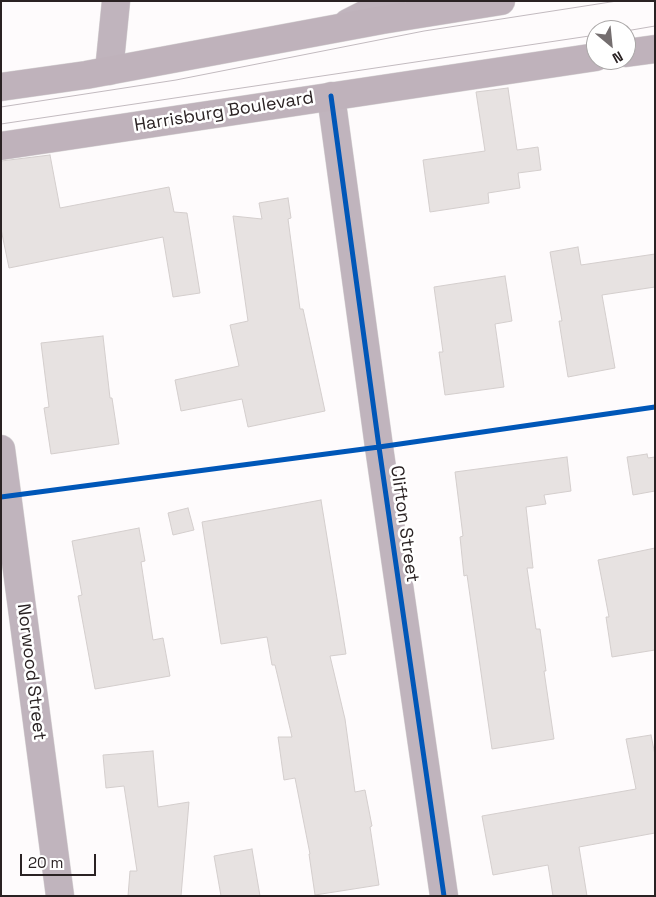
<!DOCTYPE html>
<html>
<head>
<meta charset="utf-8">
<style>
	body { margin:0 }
	#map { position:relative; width:656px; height:897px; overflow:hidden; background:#fefbfc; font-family:"Space Grotesk",sans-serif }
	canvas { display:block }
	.frame { position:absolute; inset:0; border:2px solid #2a2223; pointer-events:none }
	.north { position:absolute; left:586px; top:20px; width:50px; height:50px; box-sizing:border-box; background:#fff; border:1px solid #aaa7a7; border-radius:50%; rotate:152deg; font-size:14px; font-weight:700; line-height:20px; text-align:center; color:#2a2223 }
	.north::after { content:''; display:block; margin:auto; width:18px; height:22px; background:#746e6f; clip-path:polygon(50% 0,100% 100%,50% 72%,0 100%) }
	.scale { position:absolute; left:20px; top:854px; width:76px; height:22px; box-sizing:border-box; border:2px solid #2a2223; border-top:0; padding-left:6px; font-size:15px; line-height:18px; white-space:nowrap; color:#2a2223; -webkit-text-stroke:4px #fff; paint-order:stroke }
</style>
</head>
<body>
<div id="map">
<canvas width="656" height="897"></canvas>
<div class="frame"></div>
<div class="north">N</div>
<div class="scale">20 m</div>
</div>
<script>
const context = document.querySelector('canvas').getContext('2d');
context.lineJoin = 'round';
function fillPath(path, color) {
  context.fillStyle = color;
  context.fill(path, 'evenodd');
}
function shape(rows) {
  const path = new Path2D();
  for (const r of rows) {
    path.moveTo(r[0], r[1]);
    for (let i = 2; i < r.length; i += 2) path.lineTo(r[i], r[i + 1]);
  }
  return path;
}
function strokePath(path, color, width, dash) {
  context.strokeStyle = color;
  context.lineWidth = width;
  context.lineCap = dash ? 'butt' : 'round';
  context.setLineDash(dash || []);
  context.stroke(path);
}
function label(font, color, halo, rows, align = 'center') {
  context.font = font + ' "Space Grotesk",sans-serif';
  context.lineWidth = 5;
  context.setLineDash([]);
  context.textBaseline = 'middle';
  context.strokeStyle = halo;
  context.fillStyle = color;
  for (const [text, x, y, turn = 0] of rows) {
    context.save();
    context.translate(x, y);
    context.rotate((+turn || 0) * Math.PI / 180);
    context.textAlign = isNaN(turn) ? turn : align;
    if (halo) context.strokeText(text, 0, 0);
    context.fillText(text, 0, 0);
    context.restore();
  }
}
const building = shape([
	[508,88,517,150,538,147,541,170,518,173,520,188,488,193,489,203,430,212,423,160,485,151,476,92,508,88],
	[50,155,60,208,169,187,174,212,187,213,200,293,173,297,163,237,9,268,1,229,1,161,50,155],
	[288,198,291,218,288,219,300,309,303,309,325,411,248,427,242,399,181,411,175,380,239,366,230,325,248,321,233,216,262,219,259,203,288,198],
	[578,247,581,265,655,254,655,287,602,295,615,368,568,377,559,321,562,321,550,252,578,247],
	[505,276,512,321,495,324,504,387,445,395,439,352,443,352,434,287,505,276],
	[103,336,110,398,112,398,119,444,51,454,44,408,49,407,41,343,103,336],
	[647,454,648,458,655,457,655,491,633,495,627,457,647,454],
	[567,457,571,491,544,495,546,504,526,507,533,568,527,568,536,629,540,629,546,671,544,671,554,739,492,749,467,575,464,576,460,537,463,536,455,472,567,457],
	[321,500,346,654,330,656,345,719,355,792,365,790,372,826,370,827,379,885,315,895,309,854,310,854,295,778,284,780,278,737,292,737,275,665,272,665,267,637,221,644,202,522,321,500],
	[188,508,194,530,173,535,168,513,188,508],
	[139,528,145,561,141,562,153,640,163,638,170,676,95,689,78,596,82,595,72,541,139,528],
	[655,548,655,650,612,657,606,617,609,617,598,560,655,548],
	[651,735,655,755,655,833,579,847,587,896,553,896,548,865,493,875,482,816,636,789,626,739,651,735],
	[153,751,158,807,189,802,181,896,128,896,130,871,137,871,124,786,106,788,103,755,153,751],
	[252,849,260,896,221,896,214,856,252,849]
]);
fillPath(building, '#e7e2e1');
strokePath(building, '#d4cecd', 1);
const minor = shape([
	[348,23,391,1],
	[109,71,116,1],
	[331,96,379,447,444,896],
	[1,449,60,896]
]);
const secondary = shape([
	[626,53,655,49],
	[1,87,86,75,382,20,501,1],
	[1,146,596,57]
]);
strokePath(minor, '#dbd9d9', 29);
strokePath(secondary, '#dbd9d9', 29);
strokePath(minor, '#c0b4bd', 28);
strokePath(secondary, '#bfb2bb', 28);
strokePath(shape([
	[626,31,655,26],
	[1,107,176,80,424,31,617,1],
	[1,124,596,35]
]), '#c2babf', 1);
strokePath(shape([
	[331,96,379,447,444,896],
	[1,497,379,447,655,407]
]), '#0057b8', 5);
label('18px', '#2a2223', '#fff', [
	["Harrisburg Boulevard",224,112,-9],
	["Clifton Street",404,524,82],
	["Norwood Street",31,672,83]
]);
</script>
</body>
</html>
